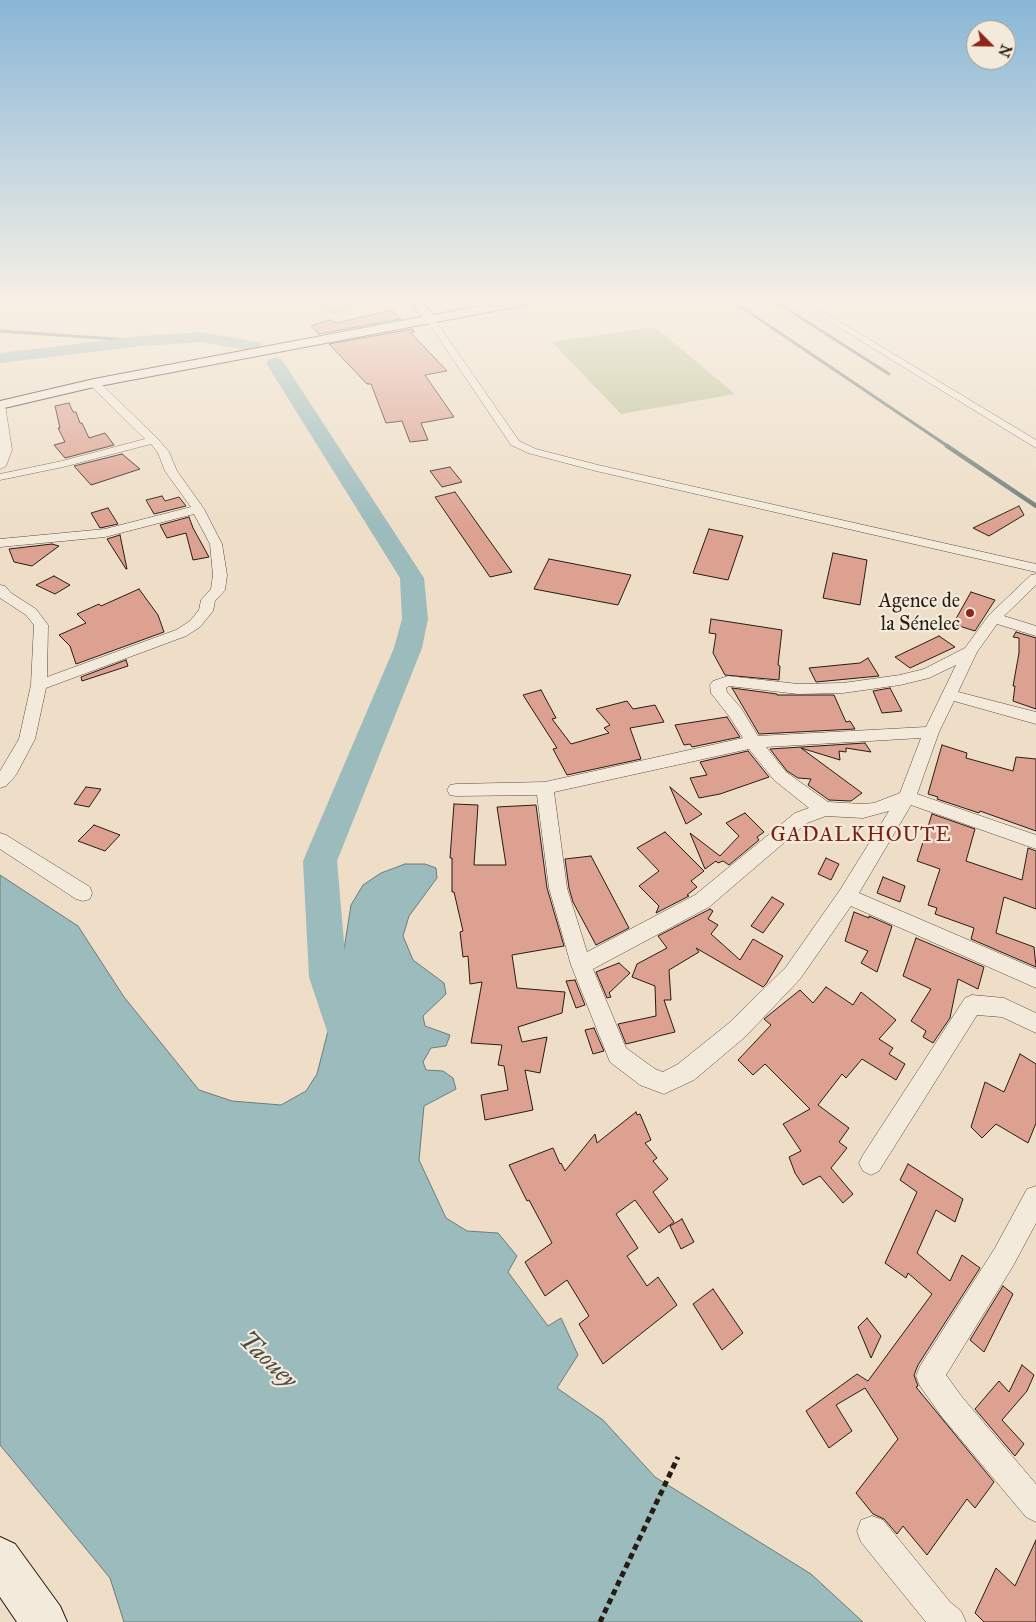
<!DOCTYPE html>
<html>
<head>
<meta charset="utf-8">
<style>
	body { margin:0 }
	#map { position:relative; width:1036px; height:1622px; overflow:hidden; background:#eedec7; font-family:"IM FELL Great Primer",serif }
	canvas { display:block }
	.north { position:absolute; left:966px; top:20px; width:50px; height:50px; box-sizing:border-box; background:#f4eadb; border:1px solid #a2988b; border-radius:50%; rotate:113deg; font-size:14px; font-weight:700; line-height:20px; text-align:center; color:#281c12 }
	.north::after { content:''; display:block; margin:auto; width:18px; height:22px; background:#8f2418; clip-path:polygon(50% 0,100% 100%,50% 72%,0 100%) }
</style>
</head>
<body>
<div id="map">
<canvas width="1036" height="1622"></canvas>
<div class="north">N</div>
</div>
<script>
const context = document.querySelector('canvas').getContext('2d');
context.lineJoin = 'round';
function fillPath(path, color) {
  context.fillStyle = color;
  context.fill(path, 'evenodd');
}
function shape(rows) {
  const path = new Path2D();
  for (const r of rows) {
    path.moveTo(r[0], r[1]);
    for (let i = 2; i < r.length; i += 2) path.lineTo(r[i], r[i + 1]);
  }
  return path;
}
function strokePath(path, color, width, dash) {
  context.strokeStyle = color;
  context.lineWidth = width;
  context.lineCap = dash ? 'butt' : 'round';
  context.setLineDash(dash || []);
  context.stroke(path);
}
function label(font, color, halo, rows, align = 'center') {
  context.font = font + ' "IM FELL Great Primer",serif';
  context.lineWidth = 4.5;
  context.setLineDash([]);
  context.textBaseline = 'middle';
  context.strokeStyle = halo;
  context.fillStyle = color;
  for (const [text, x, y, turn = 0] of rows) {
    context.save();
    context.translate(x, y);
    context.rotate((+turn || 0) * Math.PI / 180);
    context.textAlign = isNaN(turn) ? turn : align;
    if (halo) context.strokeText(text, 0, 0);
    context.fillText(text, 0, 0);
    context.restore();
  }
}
fillPath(shape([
	[324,300,375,300,375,302,333,315,314,303],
	[655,327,735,394,621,414,552,342]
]), '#bac194');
const water = shape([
	[405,864,425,864,436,868,437,878,409,916,403,936,413,960,444,983,446,994,423,1016,425,1026,450,1035,446,1046,431,1048,423,1062,426,1070,443,1071,453,1078,456,1089,424,1106,419,1160,446,1218,467,1231,498,1233,517,1256,508,1272,548,1326,561,1318,578,1355,557,1388,603,1420,655,1477,811,1574,863,1622,124,1622,110,1578,0,1445,0,875,78,926,124,997,199,1090,232,1101,281,1105,306,1091,317,1074,336,1000,351,905,363,885,381,873,405,864]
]);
fillPath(water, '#9bbbbc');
strokePath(water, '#6d7b78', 1);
strokePath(shape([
	[731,300,949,447],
	[773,300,889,374],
	[0,331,143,341]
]), '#6d7b78', 3);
strokePath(shape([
	[947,446,1036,506]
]), '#6d7b78', 4.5);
fillPath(shape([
	[201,332,253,341,259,342,262,346,259,350,253,351,201,342,143,346,0,363,0,353,143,336,201,332],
	[275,358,281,359,284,363,424,578,428,619,422,648,337,861,347,977,369,1042,363,1055,349,1061,335,1055,309,977,303,861,394,648,402,619,400,578,266,363,269,359,275,358]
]), '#9bbbbc');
const building = shape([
	[392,310,401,319,319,334,311,326,329,320,336,323,392,310],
	[412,329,415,332,410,332,447,371,425,375,454,417,421,423,428,440,410,442,402,421,386,423,371,384,367,384,329,344,412,329],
	[69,403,73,412,76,412,80,423,82,423,89,438,105,433,114,445,65,458,54,445,65,442,58,428,60,428,55,406,69,403],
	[122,454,140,469,91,485,74,466,122,454],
	[450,467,462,482,442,487,430,471,450,467],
	[455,492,489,540,512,572,490,577,435,497,455,492],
	[162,496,165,501,179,497,186,506,154,514,146,500,162,496],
	[1019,506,1024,515,989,536,973,528,1019,506],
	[108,508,118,524,100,528,91,513,108,508],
	[189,517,193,528,209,557,193,560,186,533,167,538,160,525,189,517],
	[709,529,743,536,728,580,693,573,709,529],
	[120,535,127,569,126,569,107,539,120,535],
	[52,544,59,546,32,566,14,562,9,549,52,544],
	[833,553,867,560,860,605,823,598,833,553],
	[549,559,631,575,618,605,534,589,549,559],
	[54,576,70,585,55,594,36,585,54,576],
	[139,589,158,615,164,632,76,664,70,646,59,635,86,623,77,614,99,604,101,606,139,589],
	[971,592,995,600,975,631,953,624,971,592],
	[711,619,782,630,778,665,780,666,779,680,725,675,713,653,716,634,709,633,711,619],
	[1016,632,1036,638,1036,709,1013,701,1015,686,1013,686,1019,653,1019,638,1013,637,1016,632],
	[939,636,955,647,910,668,895,657,939,636],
	[868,658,879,676,816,682,809,668,860,663,868,658],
	[126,660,128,666,82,681,81,677,126,660],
	[732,688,777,694,777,695,834,695,846,722,850,721,855,729,759,734,732,688],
	[890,688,902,711,882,713,873,691,890,688],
	[541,690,556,718,552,719,571,744,609,733,604,728,610,725,596,709,627,701,633,709,655,705,664,722,630,728,641,759,567,775,553,749,557,748,523,695,541,690],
	[727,717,740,737,692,747,690,744,684,745,675,725,727,717],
	[865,743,871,752,846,748,846,752,839,751,840,760,801,748,862,793,851,801,829,800,808,785,811,779,798,778,787,771,770,749,865,743],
	[942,745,967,753,966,758,1013,771,1016,757,1036,759,1036,831,980,811,979,813,937,799,938,797,928,794,942,745],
	[748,751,769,777,720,794,699,798,690,778,707,775,700,762,748,751],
	[86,787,101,789,89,807,74,804,86,787],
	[670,787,702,814,686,824,670,787],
	[454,804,478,805,474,865,506,865,497,807,536,805,547,888,564,946,512,955,517,988,565,992,562,1013,518,1027,522,1042,547,1037,540,1073,525,1070,533,1110,485,1120,481,1095,508,1090,504,1066,498,1065,502,1045,471,1043,482,982,470,984,468,956,463,957,460,932,463,931,454,892,452,892,452,858,450,858,454,804],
	[745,813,764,832,757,837,759,840,729,865,723,861,718,863,716,861,705,869,690,833,720,856,739,836,726,823,745,813],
	[932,814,975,829,966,861,1022,880,1028,848,1036,851,1036,909,1004,897,996,933,1034,947,1036,967,971,939,974,928,935,914,937,908,928,905,940,869,917,861,932,814],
	[94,825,120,835,105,851,78,841,94,825],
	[665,832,704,871,691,881,697,887,687,895,689,896,656,913,659,906,639,886,659,871,637,848,665,832],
	[591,856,629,928,596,945,573,902,569,888,565,859,591,856],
	[826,858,839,864,831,880,818,874,826,858],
	[883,877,905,886,900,902,877,893,883,877],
	[772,897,784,904,763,933,751,926,772,897],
	[710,909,713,911,708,919,718,925,711,934,740,960,753,939,783,956,766,984,763,987,696,948,699,952,669,970,671,1000,664,1000,675,1032,626,1044,618,1024,656,1016,655,986,632,977,637,964,667,948,658,936,710,909],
	[854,912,869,918,869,916,892,926,877,972,861,963,868,951,845,941,854,912],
	[916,938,984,967,978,989,958,979,950,1018,933,1043,923,1037,926,1031,911,1021,931,989,903,976,916,938],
	[619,963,630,973,609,993,611,997,607,998,596,972,619,963],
	[575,980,585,1005,576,1008,566,981,575,980],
	[826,987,853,1005,861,992,896,1020,879,1039,893,1048,889,1054,905,1064,896,1080,862,1059,846,1078,842,1074,818,1105,849,1128,839,1142,847,1148,831,1168,853,1194,843,1203,820,1176,803,1185,795,1173,789,1157,801,1151,783,1124,810,1109,765,1064,753,1075,738,1060,771,1025,764,1019,800,990,813,1003,826,987],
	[594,1028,604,1051,593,1054,585,1030,594,1028],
	[1020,1054,1036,1064,1036,1123,1028,1143,996,1124,982,1138,971,1127,985,1082,1004,1092,1020,1054],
	[636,1112,637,1115,640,1114,651,1140,645,1143,657,1158,653,1161,668,1179,653,1192,674,1222,659,1233,635,1200,616,1214,638,1248,627,1256,647,1286,658,1277,677,1305,603,1364,579,1324,589,1316,567,1280,545,1296,525,1262,552,1243,529,1200,527,1201,509,1165,553,1148,560,1164,561,1163,565,1171,595,1134,597,1143,636,1112],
	[908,1164,963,1199,955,1222,936,1210,917,1253,950,1281,962,1255,980,1268,918,1365,914,1375,918,1386,916,1387,994,1482,975,1508,967,1499,927,1555,903,1526,897,1534,884,1519,873,1514,856,1493,898,1439,865,1388,836,1405,852,1431,829,1448,806,1411,857,1374,868,1381,932,1294,908,1273,906,1278,885,1263,917,1192,900,1180,908,1164],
	[682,1219,694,1242,681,1249,670,1226,682,1219],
	[1003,1286,1013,1294,984,1352,970,1340,1003,1286],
	[713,1289,743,1333,722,1350,693,1304,713,1289],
	[867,1318,881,1336,871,1358,858,1327,867,1318],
	[1022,1365,1034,1375,1027,1391,1002,1420,1024,1444,1015,1456,975,1409,999,1381,1009,1392,1022,1365],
	[1036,1540,1036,1622,984,1622,975,1613,996,1568,1015,1586,1036,1540]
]);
fillPath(building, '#dda191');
strokePath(building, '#281c12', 1);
const street = shape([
	[478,300,487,300,494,307,487,309,478,300],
	[794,300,804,300,1036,440,1036,448,794,300],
	[430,316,433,317,519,441,536,449,598,465,1036,564,1036,572,596,471,528,453,511,445,426,319,430,316],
	[94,380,98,381,157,438,169,452,177,471,204,509,222,544,227,575,225,590,215,601,213,611,200,627,186,636,46,688,35,739,16,775,6,786,0,788,0,771,19,739,31,685,34,625,26,615,0,598,0,585,5,586,11,593,36,609,48,625,47,677,176,630,190,621,199,610,201,600,211,589,213,575,210,544,194,514,105,537,0,547,0,539,105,529,191,507,165,471,158,453,151,444,63,467,0,480,0,474,62,461,145,439,90,385,90,381,94,380],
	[0,402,5,405,12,450,6,466,0,469,0,402],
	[1036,574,1036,585,1004,616,1036,626,1036,636,997,624,977,652,958,692,1036,712,1036,724,954,701,939,732,917,794,1036,835,1036,849,911,805,859,893,1036,969,1036,988,851,906,800,979,745,1037,694,1080,664,1094,640,1085,610,1062,571,965,549,888,537,795,456,796,450,795,447,790,450,785,456,784,545,782,743,738,729,716,711,693,710,685,713,681,728,676,798,684,843,683,900,675,924,669,965,648,989,615,1031,575,1036,574],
	[956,665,926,727,758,736,741,708,727,692,726,688,729,686,798,694,843,693,900,685,929,678,956,665],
	[921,738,900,793,874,803,863,804,828,802,786,772,766,747,921,738],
	[749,749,774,780,809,808,795,813,695,895,587,952,567,888,554,792,749,749],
	[889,811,840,890,786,967,729,1023,678,1064,663,1072,655,1069,626,1048,593,969,709,907,807,823,826,816,863,818,889,811],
	[0,833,6,835,90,887,92,893,90,899,83,901,76,899,0,849,0,833],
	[972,995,1004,998,1036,1013,1036,1033,1002,1017,977,1015,879,1171,871,1175,863,1171,859,1163,863,1155,965,998,972,995],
	[1036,1186,1036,1223,1013,1266,946,1375,962,1397,1036,1484,1036,1522,1026,1517,942,1417,920,1386,916,1376,920,1366,995,1248,1027,1189,1036,1186],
	[872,1516,883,1520,950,1602,961,1611,966,1622,926,1622,861,1542,857,1531,861,1520,872,1516]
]);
const secondary = shape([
	[409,300,421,300,433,315,511,300,537,300,531,304,94,387,0,409,0,401,94,379,422,317,409,300],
	[0,1537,15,1544,60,1606,67,1622,17,1622,0,1597,0,1537]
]);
strokePath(street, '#5a4c3f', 1);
strokePath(secondary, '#281c12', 2);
strokePath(shape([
	[600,1622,678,1457]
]), '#281c12', 5, [6, 4]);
fillPath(street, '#f4eadb');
fillPath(secondary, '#f4eadb');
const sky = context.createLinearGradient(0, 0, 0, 527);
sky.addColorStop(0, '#89b7d6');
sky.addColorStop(0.57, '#f7f0e6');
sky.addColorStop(1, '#f7f0e600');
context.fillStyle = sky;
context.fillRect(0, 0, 1036, 527);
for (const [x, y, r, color] of [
	[970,613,5,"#8f2418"]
]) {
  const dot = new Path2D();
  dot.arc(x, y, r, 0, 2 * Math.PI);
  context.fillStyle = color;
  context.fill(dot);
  strokePath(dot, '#f4eadb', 2);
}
label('20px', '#281c12', '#f4eadb', [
	["Agence de",960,602],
	["la Sénelec",960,625]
], 'right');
context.letterSpacing = '1px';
label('21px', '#7a1f14', '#f4eadb', [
	["GADALKHOUTE",861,836]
]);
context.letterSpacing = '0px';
label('italic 25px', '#4a4c45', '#f4eadb', [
	["Taouey",267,1361,44]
]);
</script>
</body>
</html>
